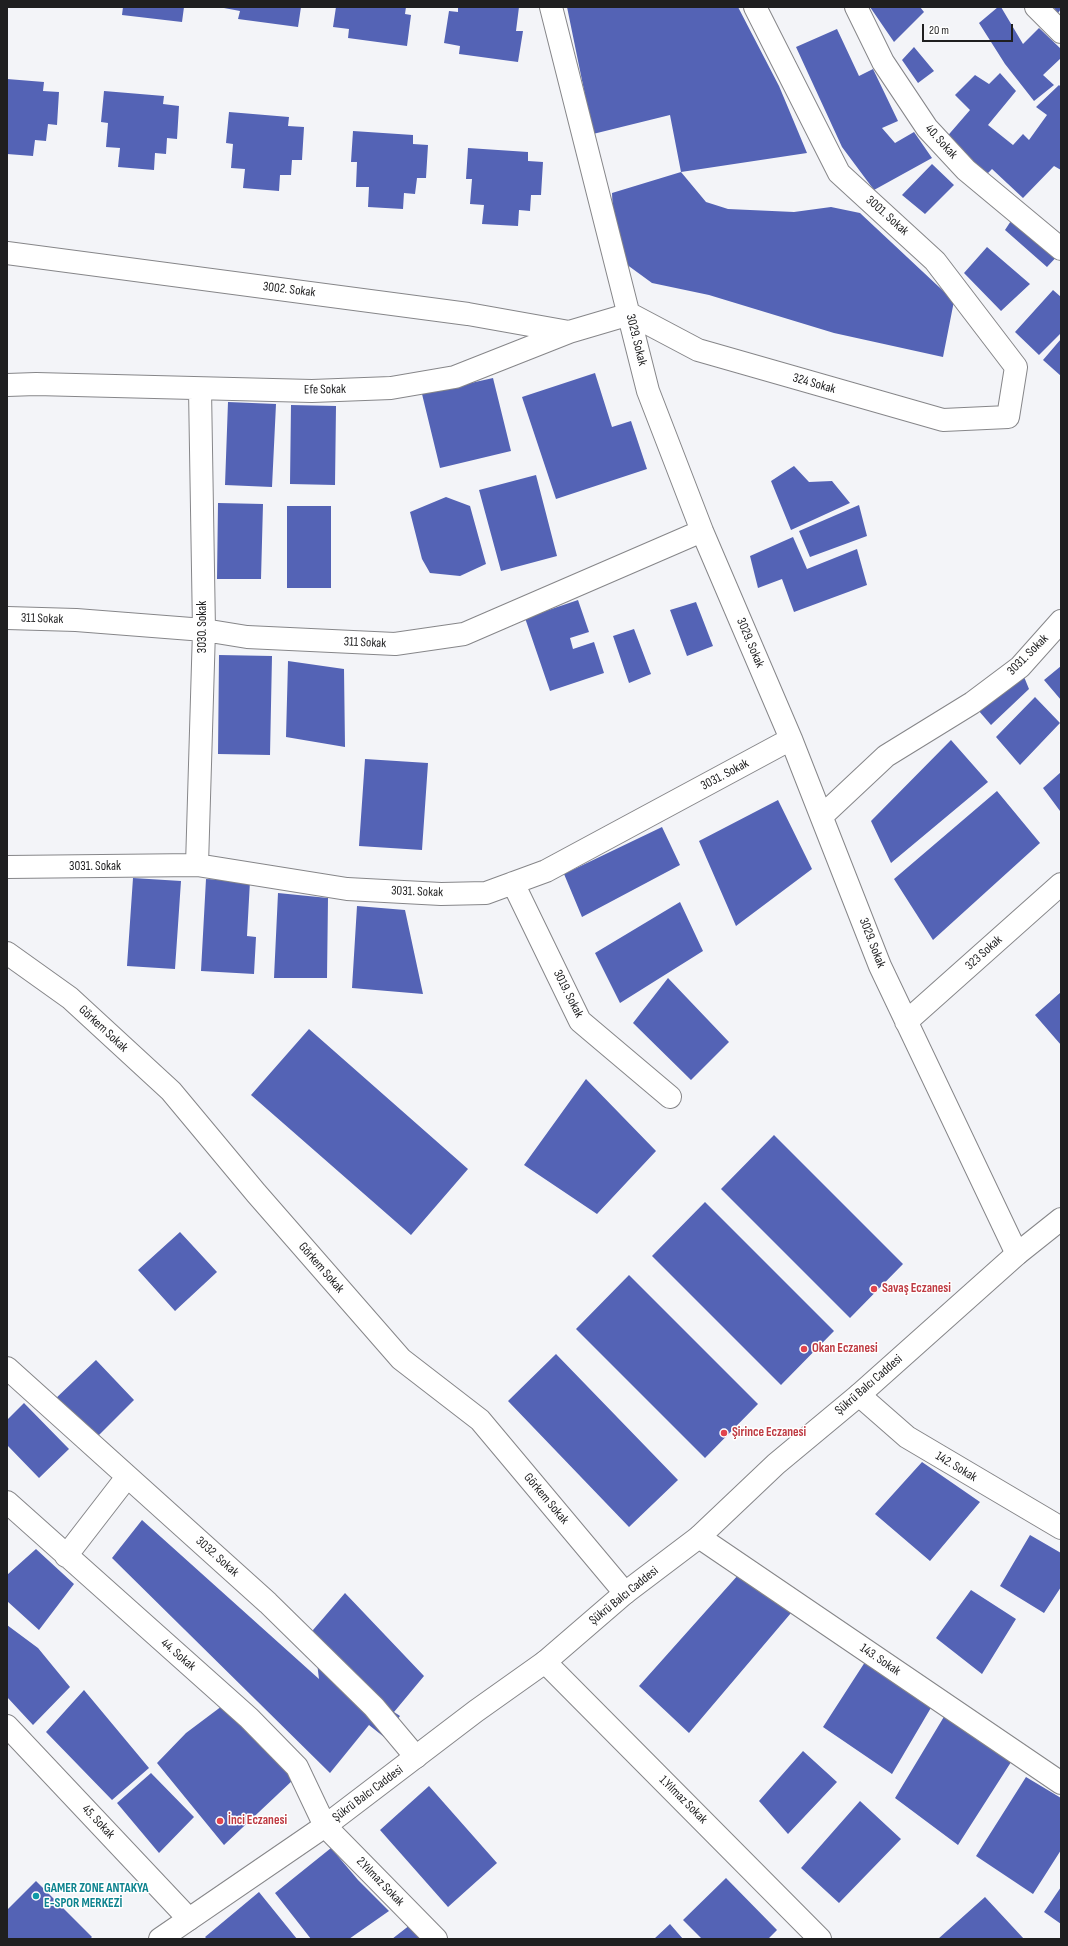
<!DOCTYPE html>
<html>
<head>
<meta charset="utf-8">
<style>
	body { margin:0 }
	#map { position:relative; width:1068px; height:1946px; overflow:hidden; background:#f3f4f8; font-family:"Sofia Sans Condensed",sans-serif }
	canvas { display:block }
	.frame { position:absolute; inset:0; border:8px solid #1f1f20; pointer-events:none }
	.scale { position:absolute; left:922px; top:24px; width:91px; height:18px; box-sizing:border-box; border:2px solid #1f1f20; border-top:0; padding-left:5px; font-size:12px; line-height:14px; white-space:nowrap; color:#1f1f20; -webkit-text-stroke:3px #fff; paint-order:stroke }
</style>
</head>
<body>
<div id="map">
<canvas width="1068" height="1946"></canvas>
<div class="frame"></div>
<div class="scale">20 m</div>
</div>
<script>
const context = document.querySelector('canvas').getContext('2d');
context.lineJoin = 'round';
function fillPath(path, color) {
  context.fillStyle = color;
  context.fill(path, 'evenodd');
}
function shape(rows) {
  const path = new Path2D();
  for (const r of rows) {
    path.moveTo(r[0], r[1]);
    for (let i = 2; i < r.length; i += 2) path.lineTo(r[i], r[i + 1]);
  }
  return path;
}
function strokePath(path, color, width, dash) {
  context.strokeStyle = color;
  context.lineWidth = width;
  context.lineCap = dash ? 'butt' : 'round';
  context.setLineDash(dash || []);
  context.stroke(path);
}
function label(font, color, halo, rows, align = 'center') {
  context.font = font + ' "Sofia Sans Condensed",sans-serif';
  context.lineWidth = 3;
  context.setLineDash([]);
  context.textBaseline = 'middle';
  context.strokeStyle = halo;
  context.fillStyle = color;
  for (const [text, x, y, turn = 0] of rows) {
    context.save();
    context.translate(x, y);
    context.rotate((+turn || 0) * Math.PI / 180);
    context.textAlign = isNaN(turn) ? turn : align;
    if (halo) context.strokeText(text, 0, 0);
    context.fillText(text, 0, 0);
    context.restore();
  }
}
fillPath(shape([
	[123,7,184,7,182,22,122,15],
	[224,7,301,7,298,27,238,19,240,11,224,8],
	[336,7,406,7,405,14,411,15,407,46,348,38,349,29,333,27],
	[458,7,519,7,516,31,523,31,518,62,459,54,460,46,444,43,449,11,458,12],
	[567,7,738,7,779,86,807,153,681,172,670,115,593,134],
	[870,7,920,7,924,12,894,42],
	[998,7,1001,7,1023,44,1039,28,1061,49,1061,58,1043,75,1054,85,1034,101,1005,64,979,23],
	[1053,7,1061,7,1061,9,1058,13],
	[837,29,859,76,873,69,898,121,882,128,895,143,914,132,932,158,874,190,842,147,796,47],
	[914,47,934,71,918,83,902,60],
	[1000,73,1016,91,988,125,1013,145,1023,134,1029,140,1047,115,1036,107,1059,85,1061,87,1061,170,1054,166,1023,198,992,169,986,175,944,140,970,110,955,95,975,75,989,84],
	[7,79,44,82,43,91,59,92,57,125,48,124,46,141,35,140,33,156,7,154],
	[104,91,164,96,163,104,179,106,177,139,167,138,166,154,155,153,154,170,118,167,120,148,106,147,108,123,101,122],
	[229,112,289,117,288,126,304,127,302,160,292,160,291,175,280,175,279,191,243,188,245,169,231,168,233,144,226,143],
	[353,131,413,135,413,144,428,145,426,178,417,178,415,194,404,193,403,209,368,207,369,187,356,187,357,162,351,162],
	[468,148,528,152,528,161,543,162,541,195,531,195,530,211,519,210,518,226,482,224,484,205,470,204,472,179,466,179],
	[932,164,954,185,925,214,902,195],
	[681,172,706,202,728,209,794,212,831,207,860,213,954,301,943,357,834,333,709,295,652,283,615,256,612,193],
	[1020,207,1061,252,1047,267,1005,230],
	[987,247,1030,284,1001,311,964,273],
	[1053,290,1061,297,1061,333,1039,355,1015,332],
	[1061,339,1061,376,1043,360],
	[595,373,612,427,631,421,647,469,556,499,522,397],
	[493,378,511,451,440,468,422,394],
	[228,402,276,404,272,487,225,485],
	[291,405,336,406,335,485,290,484],
	[794,466,809,482,832,481,850,503,791,530,771,481],
	[536,475,557,556,501,571,479,490],
	[446,497,470,506,486,564,460,576,430,573,422,559,410,512],
	[218,503,263,504,261,579,217,579],
	[859,505,867,536,810,557,799,531],
	[287,506,331,506,331,588,287,588],
	[793,537,807,569,857,549,867,585,794,612,782,579,758,588,750,556],
	[578,600,589,632,570,638,573,649,594,642,604,673,550,691,525,618],
	[696,602,713,646,687,656,670,610],
	[634,629,651,674,629,683,613,636],
	[219,655,272,656,270,755,218,754],
	[288,661,344,669,345,747,286,737],
	[1061,666,1061,700,1044,680],
	[1020,667,1029,689,991,725,972,703],
	[1035,697,1060,723,1020,765,996,737],
	[951,740,988,782,891,863,871,821],
	[365,759,428,763,422,850,359,846],
	[1061,772,1061,810,1060,811,1043,788],
	[997,791,1040,843,933,940,894,879],
	[778,800,812,869,736,926,699,841],
	[662,827,680,865,582,917,564,874],
	[133,878,181,881,175,969,127,966],
	[206,879,250,881,247,936,256,937,254,974,201,971],
	[278,893,328,898,327,978,274,978],
	[680,902,703,951,620,1003,595,953],
	[357,906,405,910,423,994,352,988],
	[668,978,729,1042,691,1080,633,1023],
	[1061,992,1061,1045,1035,1015],
	[309,1029,468,1169,411,1235,251,1095],
	[586,1079,656,1151,597,1214,524,1165],
	[774,1135,903,1264,850,1318,721,1189],
	[705,1202,834,1331,781,1385,652,1256],
	[180,1232,217,1272,175,1311,138,1270],
	[629,1275,758,1404,705,1458,576,1329],
	[556,1354,678,1480,629,1527,508,1401],
	[96,1360,134,1400,92,1442,53,1401],
	[24,1403,69,1449,39,1478,7,1445,7,1420],
	[922,1462,980,1502,930,1561,875,1514],
	[142,1520,319,1679,313,1630,345,1593,424,1676,394,1712,400,1716,384,1737,369,1725,330,1773,112,1558],
	[1030,1535,1061,1553,1061,1587,1044,1613,1000,1586],
	[36,1549,74,1584,39,1630,7,1601,7,1575],
	[739,1574,791,1613,689,1733,639,1686],
	[971,1590,1016,1619,982,1674,936,1638],
	[7,1625,38,1648,70,1687,33,1725,7,1697],
	[865,1662,932,1706,892,1774,823,1727],
	[84,1690,149,1768,112,1800,46,1732],
	[222,1706,294,1779,224,1845,157,1763,186,1733],
	[945,1715,1013,1759,958,1845,895,1798],
	[803,1751,837,1782,788,1834,759,1801],
	[151,1773,194,1817,159,1853,117,1803],
	[1026,1777,1061,1798,1061,1850,1033,1894,976,1856],
	[429,1786,497,1863,448,1907,380,1830],
	[860,1801,901,1839,839,1903,801,1868],
	[331,1848,358,1880,389,1911,349,1939,311,1939,275,1893],
	[726,1878,777,1930,768,1939,702,1939,683,1920],
	[36,1881,92,1937,90,1939,7,1939,7,1910],
	[1061,1887,1061,1924,1044,1912],
	[259,1892,297,1939,207,1939,205,1937],
	[985,1897,1024,1939,938,1939],
	[670,1924,683,1939,654,1939],
	[410,1925,420,1939,392,1939]
]), '#5463b5');
const minor = shape([
	[551,7,648,391,702,531,791,739,880,966,1017,1254],
	[856,7,883,62,927,128,966,170,1061,249],
	[1036,7,1061,32],
	[7,253,468,314,569,332],
	[7,385,36,384,312,391,391,388,455,377,569,332,630,314,698,350,943,420,1008,417,1016,367,935,261,839,173,755,7],
	[7,618,76,620,204,630,247,637,395,644,464,634,702,531],
	[822,816,886,756,972,703,1020,667,1061,621],
	[197,865,204,630,200,389],
	[7,867,197,865,347,889,441,894,486,893,546,871,791,739],
	[513,883,580,1021,670,1097],
	[7,953,70,998,171,1091,256,1193,401,1359,480,1420,625,1593],
	[906,1022,1061,884],
	[7,1368,268,1603,374,1707,416,1757],
	[859,1395,907,1437,1061,1528],
	[7,1502,249,1718,297,1767,325,1826,436,1939],
	[699,1537,1061,1783],
	[66,1556,127,1477],
	[545,1662,820,1939],
	[7,1726,189,1919]
]);
const tertiary = shape([
	[160,1939,325,1826,476,1711,545,1662,625,1593,699,1537,776,1464,859,1395,1017,1254,1061,1219]
]);
strokePath(minor, '#868689', 24);
strokePath(tertiary, '#868689', 24);
strokePath(minor, '#fff', 22);
strokePath(tertiary, '#fff', 22);
for (const [x, y, r, color] of [
	[874,1289,4,"#e0444e"],
	[804,1349,4,"#e0444e"],
	[724,1433,4,"#e0444e"],
	[220,1821,4,"#e0444e"],
	[36,1896,4,"#0f9aa8"]
]) {
  const dot = new Path2D();
  dot.arc(x, y, r, 0, 2 * Math.PI);
  context.fillStyle = color;
  context.fill(dot);
  strokePath(dot, '#fff', 1.5);
}
label('13px', '#1f1f20', '#fff', [
	["40. Sokak",941,142,48],
	["3001. Sokak",887,216,42],
	["3002. Sokak",289,290,7],
	["3029. Sokak",636,340,76],
	["324 Sokak",814,384,16],
	["Efe Sokak",325,390,-1],
	["311 Sokak",42,619,2],
	["3030. Sokak",203,627,-90],
	["311 Sokak",365,643,3],
	["3029. Sokak",750,643,67],
	["3031. Sokak",1028,655,-45],
	["3031. Sokak",725,775,-28],
	["3031. Sokak",95,867],
	["3031. Sokak",417,892,2],
	["3029. Sokak",872,943,69],
	["323 Sokak",984,953,-42],
	["3019. Sokak",568,994,63],
	["Görkem Sokak",103,1029,43],
	["Görkem Sokak",321,1268,49],
	["Şükrü Balcı Caddesi",869,1385,-41],
	["142. Sokak",956,1467,31],
	["Görkem Sokak",546,1499,50],
	["3032. Sokak",217,1557,42],
	["Şükrü Balcı Caddesi",624,1596,-39],
	["44. Sokak",178,1655,41],
	["143. Sokak",880,1660,34],
	["Şükrü Balcı Caddesi",368,1794,-37],
	["1.Yılmaz Sokak",683,1800,45],
	["45. Sokak",98,1822,47],
	["2.Yılmaz Sokak",380,1882,46]
]);
label('bold 13px', '#be3a42', '#fff', [
	["Savaş Eczanesi",882,1289],
	["Okan Eczanesi",812,1349],
	["Şirince Eczanesi",732,1433],
	["İnci Eczanesi",228,1821]
], 'left');
label('bold 13px', '#0d838f', '#fff', [
	["GAMER ZONE ANTAKYA",44,1889],
	["E-SPOR MERKEZİ",44,1904]
], 'left');
</script>
</body>
</html>
